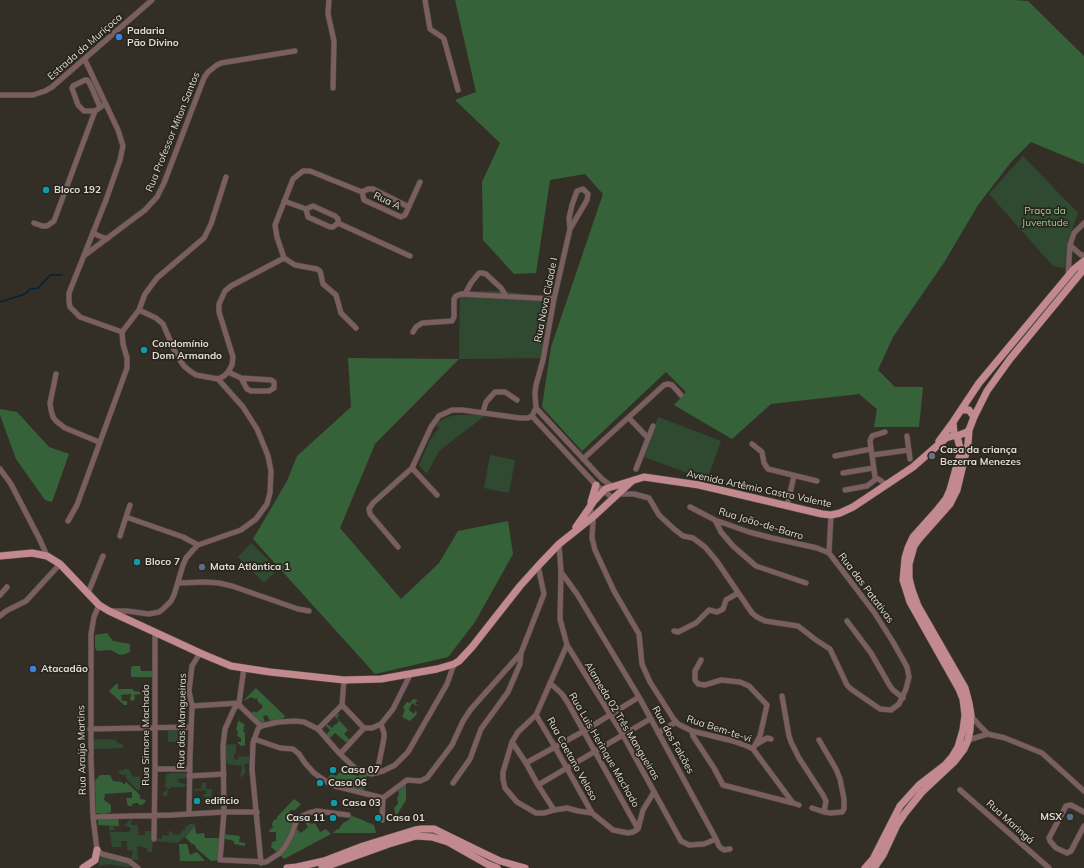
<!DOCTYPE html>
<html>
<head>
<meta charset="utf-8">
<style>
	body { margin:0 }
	canvas { display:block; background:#342f26 }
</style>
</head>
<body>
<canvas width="1084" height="868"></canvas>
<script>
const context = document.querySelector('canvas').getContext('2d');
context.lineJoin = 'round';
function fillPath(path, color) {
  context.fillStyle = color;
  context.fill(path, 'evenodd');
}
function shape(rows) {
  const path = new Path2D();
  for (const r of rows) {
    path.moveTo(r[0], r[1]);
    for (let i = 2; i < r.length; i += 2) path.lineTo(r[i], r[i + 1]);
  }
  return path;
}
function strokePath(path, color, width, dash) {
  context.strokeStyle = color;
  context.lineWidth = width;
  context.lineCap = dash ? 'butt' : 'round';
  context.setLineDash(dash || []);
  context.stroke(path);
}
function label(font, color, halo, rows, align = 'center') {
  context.font = font + ' Mulish,sans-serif';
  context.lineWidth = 3.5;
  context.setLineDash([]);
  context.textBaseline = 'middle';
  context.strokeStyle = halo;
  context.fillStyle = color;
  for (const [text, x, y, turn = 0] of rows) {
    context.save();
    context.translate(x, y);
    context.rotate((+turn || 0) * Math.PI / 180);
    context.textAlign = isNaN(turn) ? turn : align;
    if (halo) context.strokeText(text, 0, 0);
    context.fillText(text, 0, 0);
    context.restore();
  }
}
fillPath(shape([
	[1023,156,1078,213,1068,241,1065,268,1053,266,989,194],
	[460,291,503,291,550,298,542,358,459,359],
	[457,415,486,415,439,451,427,474,419,465,430,440,439,428,436,425,440,421,447,417],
	[658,417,721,441,707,480,644,457],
	[490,455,515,460,509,493,484,488],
	[251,543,278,569,264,583,238,557],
	[168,730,185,731,186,742,168,742],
	[103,739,116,740,117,743,123,744,123,748,94,749,93,740],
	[236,744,236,753,234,754,234,759,238,760,239,756,249,757,249,763,244,764,245,771,247,771,240,778,242,766,227,764,225,752,225,745],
	[126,768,130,771,132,776,136,777,139,776,141,782,140,790,137,790,126,778,126,775,122,775,117,771,124,770],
	[171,773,186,773,187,778,178,779,179,783,186,784,184,787,173,787,172,785,171,788,168,789,167,796,163,796,163,792,167,791,167,787,165,787,166,775],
	[202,783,206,783,206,789,212,789,211,798,205,798,204,795,203,794,206,794,206,790,194,791,194,789,201,789],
	[132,817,131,825,138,825,138,835,145,835,145,831,154,831,152,852,147,852,147,848,137,846,138,860,131,860,133,851,127,850,127,841,121,841,121,847,112,847,109,826,114,826,114,830,111,830,111,832,129,832,131,829,128,826,124,826],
	[189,824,195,824,195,826,178,843,154,841,156,838,162,839,162,835,168,836,170,830,174,835,181,834,182,831,185,830,185,827,188,826],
	[102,854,131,864,134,866,127,867,109,864,99,866,98,859]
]), '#2f4a31');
fillPath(shape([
	[455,0,1013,0,1028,1,1084,56,1084,164,1031,142,1011,162,978,205,945,261,893,337,878,370,895,387,923,387,919,427,874,427,877,409,859,394,771,404,732,439,674,405,686,392,666,372,582,451,542,407,551,347,603,194,585,174,550,180,536,273,514,274,483,240,482,182,500,143,455,100,476,92],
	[348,358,459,359,375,444,340,528,401,599,439,563,458,531,508,521,513,554,475,622,448,657,375,674,253,539,287,481,297,456,351,407],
	[0,409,17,412,49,447,69,454,52,502,45,500,16,459,0,415],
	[107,633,113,641,130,644,130,652,122,655,118,654,111,650,97,651,95,648,95,635],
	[134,666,140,666,141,671,153,671,153,677,131,677,131,667],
	[116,684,118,684,118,689,132,689,134,691,140,692,141,694,134,695,135,699,133,701,130,700,131,694,121,695,122,701,127,701,127,705,124,705,109,691],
	[256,688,285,716,284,718,270,721,267,715,263,716,265,723,261,726,250,714,254,711,256,713,263,707,261,704,258,702,257,698,254,699,252,697,243,701],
	[413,699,418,700,415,703,419,707,412,703,410,707,409,710,414,714,416,710,417,714,410,721,402,717,405,710,403,708,405,704,407,702,410,703],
	[337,712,339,715,337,718,348,730,344,734,350,740,347,743,335,733,329,739,325,736,330,730,324,724,326,723,332,728,335,724,336,725,339,721,333,715],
	[240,718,239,721,245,725,243,728,244,729,243,732,247,733,245,733,245,745,241,746,237,742,241,742,241,738,237,736,238,731,236,730,238,722],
	[344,771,351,772,353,775,358,776,361,774,367,775,364,790,353,788,348,781,341,780,341,784,336,784,326,780,332,773,336,776,340,772,342,773],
	[100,775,110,775,113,781,122,782,124,785,126,782,140,795,140,799,146,800,145,802,142,805,139,805,138,803,136,803,132,804,132,806,128,806,126,798,132,798,132,792,105,794,104,800,111,805,111,812,105,814,96,813,95,781],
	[406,781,406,800,395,818,395,812,394,808,398,804,397,797,399,795,398,788],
	[294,799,301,804,295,810,290,810,290,815,294,819,295,822,289,838,278,853,271,847,272,842,276,841,276,832,269,832,270,829,273,828,272,824,274,820,277,819,277,817],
	[350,815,374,825,376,833,333,833,337,829,338,830,343,823,349,820],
	[98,817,118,817,119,826,98,825],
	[307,817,311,824,315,823,320,832,326,829,331,834,284,859,280,855,296,828,301,833,308,827,304,820],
	[195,826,196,834,204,833,205,838,220,838,219,860,211,861,196,848,195,845,192,844,185,837],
	[223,834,240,836,239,842,245,843,245,846,234,844,234,841,222,838],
	[179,844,187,844,190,855,197,852,205,861,180,861]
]), '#356239');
strokePath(shape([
	[0,302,25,294,30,289,38,288,50,275,62,275]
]), '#052033', 1.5);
const minor = shape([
	[329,0,328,14,334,41,333,88],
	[425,0,430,29,442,37,444,39,458,90],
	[85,60,118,130,123,146,120,160,106,200,69,293,69,301,70,307,80,317,122,332],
	[0,95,33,95,45,91,52,87,152,0],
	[100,107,90,84,87,80,85,80,73,86,72,88,78,105,84,111,95,111,105,104],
	[362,192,364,200,401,217,405,215,420,182],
	[362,192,368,189,373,189,409,207],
	[284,201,306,209,313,206,335,216,338,219,338,223,410,256],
	[306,209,308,217,330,227,333,227,338,223],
	[34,223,42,226,47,226,54,221,95,111],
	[93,232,97,235,107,239],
	[1070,245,1081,255,1084,255],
	[85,255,145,210,157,197,164,183,204,78,208,72,217,65,221,63,295,51],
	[284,258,295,265,317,269,320,271,323,284,336,295,341,313,356,328],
	[1068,276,1070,245,1074,233,1084,223],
	[465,294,471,283,479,273,482,273,486,274,501,288,506,296],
	[139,310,156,318,163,324,176,354,184,366,190,371,196,375,218,379,224,376,228,372,232,365,233,357,219,312,219,304,225,291,231,286,284,258,277,237,275,225,293,179,303,171,310,171,362,192],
	[413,332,416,327,422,323,452,321,454,317,454,299,456,296,461,294,554,299],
	[228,372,241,378,271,380,274,382,274,388,269,391,251,391,247,389,241,378],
	[56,374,50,403,51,410,53,417,56,421,65,428,99,442],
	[536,408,602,479,613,487],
	[483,412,486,402,495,392,505,392,517,400],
	[532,416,536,408,535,393,536,385,543,360,554,299,570,229,569,218,572,205,577,191,583,189,588,194,587,200,570,229],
	[532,416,596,485,613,498],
	[629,418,648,438],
	[885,432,872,436,870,441,875,477,886,484],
	[907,436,910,459],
	[752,444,762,452,764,463,768,469,817,481],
	[872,455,909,450],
	[835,456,871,449],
	[583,459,664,385,668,384,672,385,681,395],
	[412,468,437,495],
	[0,469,11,484,40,540,47,556],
	[636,469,653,426],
	[843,473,873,468],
	[845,490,867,486,876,479],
	[618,493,622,494,634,494,649,498,659,515,674,529,683,536,693,538,705,547,716,560,752,613,757,617,765,621,798,626,816,640,830,649,847,685,851,689,880,709,891,710,899,704,906,689,909,677,907,667,893,642,874,612,829,553,831,515],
	[787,506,794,476],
	[590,507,593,521,592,538,595,550,614,591,639,634,642,664,650,682,673,718,678,724,692,731,733,741,747,746,753,749,793,803,799,805],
	[690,507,715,520,749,532,772,538,817,548,829,553],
	[126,517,130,505],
	[715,520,721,532,733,546,756,566,806,583],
	[68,521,77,505,127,368,127,358,123,344,122,332,139,310,145,294,157,278,204,238,211,224,226,177],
	[120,536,126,517,183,537,198,545],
	[559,544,561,572,560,619,567,645,623,735,681,841,689,845,704,844,716,839,639,697,577,594,561,572],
	[398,547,370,514,369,509,373,503,412,468,431,427,439,416,452,410,462,410,520,418,528,418,532,416],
	[178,583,205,582,219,583,232,586,298,609,309,611],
	[88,593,103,556],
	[0,595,7,587],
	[99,605,94,617,91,634,91,759,93,817,97,850,102,854,129,861,138,868],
	[111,611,127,611,149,614,159,612,163,609,171,601,174,595,183,565,186,558,193,550,198,545,241,530,256,519,267,504,270,493,271,471,268,456,262,441,257,429,243,407,218,379],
	[0,616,6,611,26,601,60,564],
	[847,621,871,653,890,686,893,690,903,698],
	[674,631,678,632,696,623,709,610,717,612,723,609,726,600,738,593],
	[567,645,536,715,518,732,512,742,503,772,503,779,505,788,517,802,536,813,544,813,554,810,567,808,578,811,592,813,613,830,628,833,633,832,638,829,643,810,654,792],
	[701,660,695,671,695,680,698,684,705,685,721,680,740,682,749,686,767,705,760,736,753,749],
	[344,680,342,705,361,725,364,728,372,728,381,724,393,709,410,675],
	[550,683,562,694,568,703,638,829],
	[782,696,789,736,791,742,799,758,823,795,826,801,824,812,812,808],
	[192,706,239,703,239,705,261,726],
	[536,715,555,747,592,813],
	[971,716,980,726,988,734,1005,738,1042,753,1084,791],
	[90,729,191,727],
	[318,729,342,705],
	[692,731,693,736,714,768,723,785,793,803],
	[658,733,676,722],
	[254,739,280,748,293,749,299,754,305,763,314,773,327,782,335,786,383,798],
	[819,740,836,769,840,779,844,799,844,809,842,812,831,813,824,812],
	[968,740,988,734],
	[512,742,526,763,538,785,554,810],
	[757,744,767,738,771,739],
	[340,754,364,728],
	[526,763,584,731,639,697],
	[155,769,190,769],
	[377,773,384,738,384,733,381,724],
	[189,776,224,774],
	[453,783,470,759,481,729,508,692,520,664,521,653,544,594,538,566],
	[538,785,650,719],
	[960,790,1049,868],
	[1084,812,1071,805,1066,806,1049,838,1050,841,1056,848,1067,853,1071,851,1084,826],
	[189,814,190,756,192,706,189,691,192,666,200,653],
	[93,817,172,815,224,812,257,812],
	[382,820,383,798,407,780,420,781,427,778,452,745,463,721,471,709,521,653],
	[154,839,155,769,155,632],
	[716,839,719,846,721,848,724,850,730,849],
	[220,860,224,812,223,746,225,729,234,709,239,703,244,668],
	[222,860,266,862,280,853,284,848,291,836,296,822,300,817,309,813,317,811,348,815],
	[261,863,252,769,253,743,258,729,261,726,278,722,295,721,304,722,318,729,340,754,355,768,371,774,383,771,395,765,408,752,447,684,454,664]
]);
const major = shape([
	[961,410,979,383,1074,269,1084,261],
	[974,417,987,391,1010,359,1084,269],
	[939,441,953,422],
	[591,502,596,485],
	[576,527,594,501,605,489,644,477,699,485,822,514,831,515,840,513,853,507,913,467,946,438,956,435],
	[0,556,32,553,47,556,60,564,99,605,109,611,200,653,231,666,270,672,344,680,381,679,437,669,454,664,459,661,472,647,520,586,538,566,559,544,593,517,632,481],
	[83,868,95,860,97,850],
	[287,868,297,867,324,861,363,846,415,830,422,829,434,829,485,854,500,861,525,868],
	[322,868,389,844,416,836,432,837,448,842,487,864,497,868],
	[865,868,873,859,900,806,919,785,945,765,952,757,958,747,963,730,965,715,963,699,959,689,910,602,903,580,905,558,908,548,913,537,938,509,946,499,950,490,960,454,960,448,957,436],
	[874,868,883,855,897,825,905,813,922,792,954,762,964,749,968,740,970,730,971,715,969,703,965,688,918,606,912,590,909,578,909,564,914,546,919,539,950,504,957,490,968,444,969,430,974,417,969,410,961,410,953,422,954,433,957,436,967,432,969,430]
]);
strokePath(minor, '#4f4b42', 6);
strokePath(major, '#4f4b42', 8);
strokePath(minor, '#7a5e60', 5);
strokePath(major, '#c2898f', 7);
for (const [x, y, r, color] of [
	[119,37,4,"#3f7fe0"],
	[46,190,4,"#0f9aa8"],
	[144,350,4,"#0f9aa8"],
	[932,456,4,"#6b7280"],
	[137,562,4,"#0f9aa8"],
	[202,567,4,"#5c6f8a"],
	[33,669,4,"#3f7fe0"],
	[333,770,4,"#0f9aa8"],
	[320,783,4,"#0f9aa8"],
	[197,801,4,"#0f9aa8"],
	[334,803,4,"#0f9aa8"],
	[1070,817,4,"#5c6f8a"],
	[333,818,4,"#0f9aa8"],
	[378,818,4,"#0f9aa8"]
]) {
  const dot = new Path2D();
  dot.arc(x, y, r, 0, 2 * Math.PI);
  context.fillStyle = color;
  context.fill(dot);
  strokePath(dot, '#2a251c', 1.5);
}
label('bold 10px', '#dedbd5', '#2a251c', [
	["Padaria",127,31],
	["Pão Divino",127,43],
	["Bloco 192",54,190],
	["Condomínio",152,344],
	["Dom Armando",152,356],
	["Casa da criança",940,450],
	["Bezerra Menezes",940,462],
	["Bloco 7",145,562],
	["Mata Atlântica 1",210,567],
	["Atacadão",41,669],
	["Casa 07",341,770],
	["Casa 06",328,783],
	["edificio",205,801],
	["Casa 03",342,803],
	["MSX",1062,817,"right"],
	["Casa 11",325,818,"right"],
	["Casa 01",386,818]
], 'left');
label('10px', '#dedbd5', '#2a251c', [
	["Estrada da Muriçoca",85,47,-41],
	["Rua Professor Miton Santos",173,132,-68],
	["Rua A",387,201,25],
	["Rua Nova Cidade I",546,300,-79],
	["Avenida Artêmio Castro Valente",759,489,12],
	["Rua João-de-Barro",761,524,17],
	["Rua das Patativas",866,588,53],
	["Rua das Mangueiras",182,721,-89],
	["Alameda 02 Três Mangueiras",622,721,59],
	["Rua Bem-te-vi",719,729,18],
	["Rua Simone Machado",146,735,-90],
	["Rua dos Falcões",673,740,61],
	["Rua Araújo Martins",82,750,-91],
	["Rua Luis Herinque Machado",604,750,60],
	["Rua Caetano Veloso",572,759,61],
	["Rua Maringá",1010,822,42]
]);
label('10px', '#90d696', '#2a251c', [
	["Praça da",1045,211],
	["Juventude",1045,223]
]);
</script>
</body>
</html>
